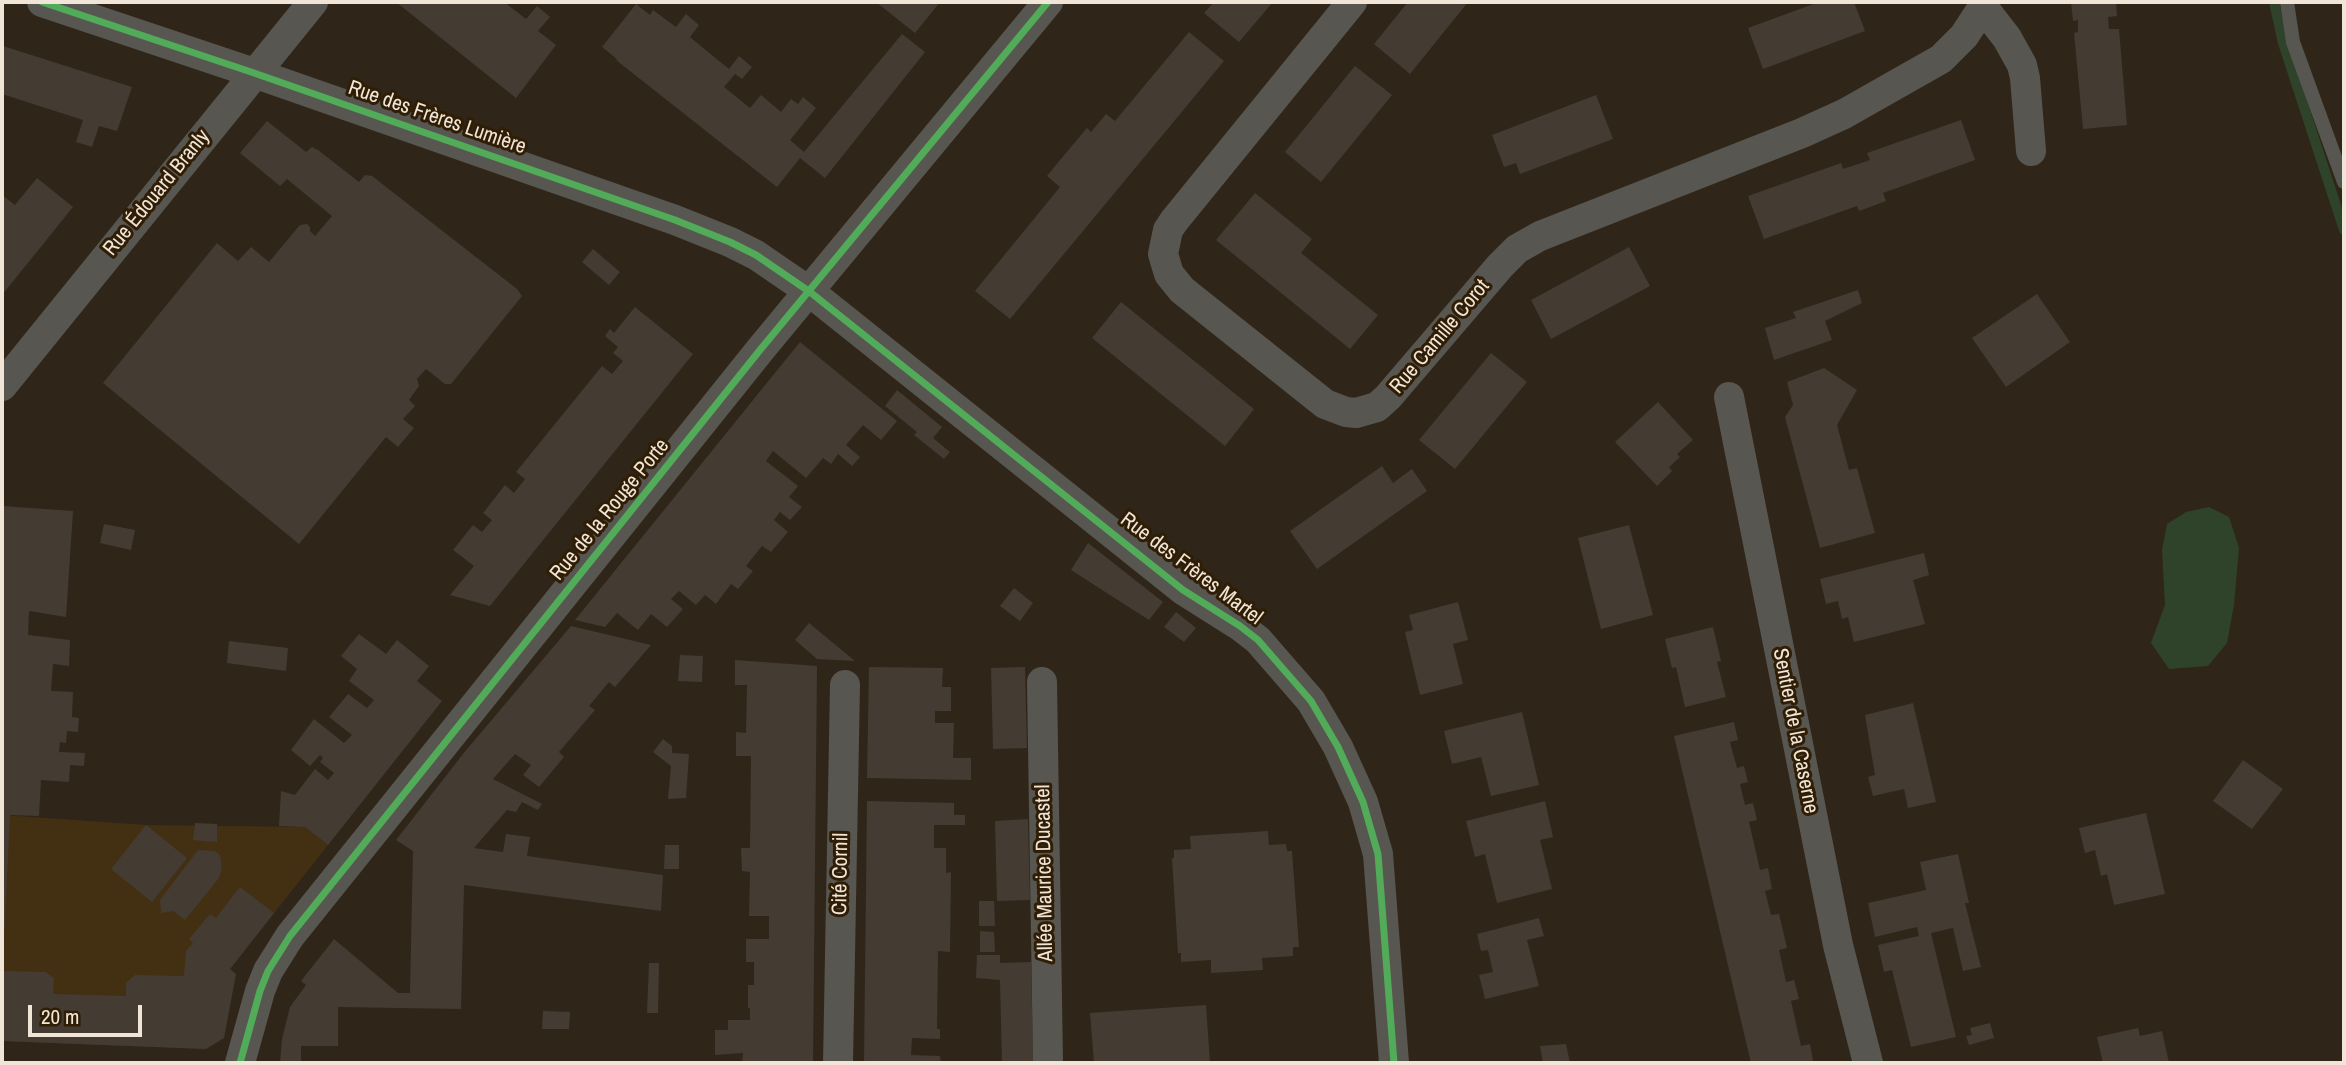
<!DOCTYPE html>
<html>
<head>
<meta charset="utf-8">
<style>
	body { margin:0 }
	#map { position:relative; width:2346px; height:1065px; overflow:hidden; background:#2f2619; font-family:"Archivo Narrow",sans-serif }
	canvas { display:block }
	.frame { position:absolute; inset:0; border:4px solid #f0e5d6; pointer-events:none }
	.scale { position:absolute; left:28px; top:1005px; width:114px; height:32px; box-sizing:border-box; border:4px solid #f0e5d6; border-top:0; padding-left:9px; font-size:21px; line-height:24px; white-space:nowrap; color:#f0e5d6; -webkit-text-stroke:5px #2f1e05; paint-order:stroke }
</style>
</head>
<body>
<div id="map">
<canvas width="2346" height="1065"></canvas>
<div class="frame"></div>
<div class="scale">20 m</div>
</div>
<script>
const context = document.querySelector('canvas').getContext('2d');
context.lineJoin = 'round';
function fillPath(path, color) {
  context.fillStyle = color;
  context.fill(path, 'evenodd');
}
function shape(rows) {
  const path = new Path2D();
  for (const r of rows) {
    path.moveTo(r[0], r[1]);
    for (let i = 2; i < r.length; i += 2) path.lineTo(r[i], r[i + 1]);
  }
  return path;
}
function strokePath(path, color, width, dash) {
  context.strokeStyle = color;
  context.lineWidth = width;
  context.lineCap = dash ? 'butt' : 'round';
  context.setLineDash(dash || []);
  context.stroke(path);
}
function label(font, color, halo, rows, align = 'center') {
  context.font = font + ' "Archivo Narrow",sans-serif';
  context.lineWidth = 6;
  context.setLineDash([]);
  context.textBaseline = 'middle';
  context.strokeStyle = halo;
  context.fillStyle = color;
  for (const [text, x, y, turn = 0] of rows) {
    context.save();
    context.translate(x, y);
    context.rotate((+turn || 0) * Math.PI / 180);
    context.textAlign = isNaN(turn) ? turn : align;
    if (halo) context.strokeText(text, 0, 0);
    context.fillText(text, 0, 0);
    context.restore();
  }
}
fillPath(shape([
	[2,815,146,825,305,827,328,845,230,969,224,1038,206,1049,2,1041]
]), '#433012');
fillPath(shape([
	[2209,507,2229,517,2239,548,2234,605,2227,643,2208,666,2169,669,2151,643,2165,605,2162,550,2167,524,2186,512]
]), '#2f432b');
strokePath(shape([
	[2274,2,2283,43,2344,230]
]), '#2f432b', 10);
fillPath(shape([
	[396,2,504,2,526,19,537,6,550,17,538,31,556,45,516,98],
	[876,2,940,2,915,33],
	[1214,2,1273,2,1239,42,1204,13],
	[1408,2,1468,2,1410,74,1374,44],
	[1819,2,1854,2,1865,31,1763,69,1748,28],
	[2071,2,2116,2,2117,16,2108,17,2109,29,2119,29,2127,125,2083,129,2074,33,2078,32,2078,20,2073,21],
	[636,4,650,15,653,10,676,27,686,14,699,25,690,37,708,52,729,69,739,56,752,67,742,79,735,74,724,87,750,108,761,95,781,112,791,99,798,104,803,97,816,108,790,140,804,152,902,34,925,52,825,178,800,158,777,187,616,60,617,59,602,47],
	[1189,32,1224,61,1010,319,975,291,1060,187,1047,176,1060,160,1087,128,1091,132,1106,114,1115,121],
	[3,46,132,87,117,131,99,126,92,147,76,142,83,120,2,94],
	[1355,66,1392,95,1321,182,1285,152],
	[1596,95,1613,139,1520,174,1516,163,1504,167,1492,135],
	[1961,120,1975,160,1883,193,1886,201,1859,211,1857,206,1764,239,1748,196,1841,163,1843,169,1870,160,1867,153],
	[267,121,306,152,312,147,318,150,359,182,365,175,372,176,517,289,522,296,451,384,445,384,426,369,417,379,419,386,409,400,415,406,403,419,414,428,398,447,386,437,299,544,103,383,217,243,238,261,251,247,269,262,300,225,307,224,310,227,310,231,315,236,332,216,287,179,280,186,240,153],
	[37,178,73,207,2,295,2,195,15,205],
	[1255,193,1312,239,1301,253,1378,315,1350,349,1216,240],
	[1629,247,1650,286,1551,339,1531,300],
	[593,249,620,272,609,285,582,262],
	[1858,290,1862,303,1825,321,1832,340,1774,360,1765,328,1796,318,1793,312],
	[2037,294,2070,342,2006,387,1972,338],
	[1121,302,1254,409,1225,446,1092,338],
	[635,307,693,354,490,606,450,595,474,566,453,550,473,525,482,532,492,520,483,513,505,485,514,493,525,479,516,472,602,366,612,374,623,361,613,353,618,347,605,336,610,329,614,333],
	[800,342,897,421,881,440,863,425,846,445,860,457,852,466,838,454,831,464,823,458,806,478,773,451,766,461,798,486,789,497,802,507,790,520,780,512,774,520,788,532,771,552,762,546,746,566,753,571,738,589,731,584,716,604,705,595,696,605,679,591,671,599,683,609,667,627,651,614,638,630,617,613,605,627,575,620],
	[1491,353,1527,382,1455,469,1419,440],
	[1824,368,1857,390,1837,425,1849,470,1857,468,1875,533,1820,548,1785,417,1793,405,1787,382],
	[897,390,942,427,933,438,950,452,944,459,914,435,917,432,885,406],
	[1658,402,1693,440,1677,454,1680,457,1669,467,1672,471,1657,486,1615,442],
	[1382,466,1393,483,1412,469,1427,491,1317,569,1290,531],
	[2,506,73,511,66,617,29,611,28,635,70,640,69,666,53,664,51,691,73,692,72,717,79,718,78,732,67,731,66,743,60,742,59,752,85,753,84,766,70,765,69,782,41,780,39,816,10,815,4,940,2,940],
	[104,524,135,530,131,550,100,543],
	[1629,525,1653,615,1601,629,1578,538],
	[1088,543,1163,602,1149,620,1071,570],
	[1924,553,1929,575,1913,580,1925,624,1854,642,1848,617,1842,619,1838,601,1826,604,1820,579],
	[1014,588,1033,603,1020,621,1000,606],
	[1458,602,1468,640,1453,644,1463,684,1420,695,1405,632,1413,630,1409,615],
	[1176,612,1196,628,1184,642,1164,627],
	[809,623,855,661,817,659,795,640],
	[571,626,651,645,615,687,609,682,589,706,595,710,559,752,564,757,539,787,523,775,531,765,515,754,493,779,542,804,538,810,522,802,516,812,507,810,474,848,503,852,506,834,530,837,527,856,663,875,661,911,464,885,461,1009,338,1007,338,1046,301,1046,301,1063,280,1063,282,1039,290,1007,306,985,301,981,334,939,398,993,410,993,413,851,396,840,463,754],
	[1713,627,1721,661,1717,662,1726,697,1685,707,1676,667,1672,668,1665,639],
	[359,634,386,654,397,640,429,666,417,681,442,701,328,845,305,827,279,826,281,791,295,795,315,769,328,780,334,773,320,762,323,758,320,755,310,766,291,750,314,719,344,743,352,735,329,717,348,694,367,708,374,700,349,681,357,669,341,656],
	[229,641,288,648,286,671,227,663],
	[680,655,703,656,702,682,678,681],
	[735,660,817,666,813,1063,742,1063,743,1053,715,1055,715,1030,728,1030,728,1020,750,1020,750,1008,748,1008,748,985,754,985,754,962,746,962,746,939,769,939,769,916,749,916,750,872,742,871,741,848,750,848,751,756,736,756,736,732,746,733,747,685,735,685],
	[869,667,943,668,942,687,951,687,951,711,935,711,935,723,954,723,953,758,971,758,971,780,867,778],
	[1025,667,1027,748,993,749,991,668],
	[1913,703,1936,802,1908,808,1904,789,1873,796,1868,777,1875,775,1865,715],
	[1522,712,1539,785,1491,796,1481,757,1452,764,1444,731],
	[1734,722,1738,740,1730,742,1737,768,1744,766,1748,782,1740,784,1745,805,1753,803,1757,820,1749,822,1760,870,1768,868,1772,889,1765,891,1771,915,1779,914,1787,948,1779,950,1786,982,1794,980,1799,999,1791,1001,1801,1046,1810,1044,1813,1061,1805,1063,1751,1063,1674,736],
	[663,739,672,746,672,753,689,754,686,798,668,799,671,766,653,752],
	[2243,760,2283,789,2252,829,2213,801],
	[867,801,954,803,954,815,965,815,965,825,934,825,934,848,946,848,946,873,951,872,950,952,938,951,937,1029,940,1029,940,1039,912,1038,911,1055,940,1056,941,1063,864,1063],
	[1545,801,1553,837,1540,840,1552,889,1497,903,1485,854,1475,857,1466,821],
	[2146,813,2165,894,2114,905,2107,874,2101,876,2095,850,2085,853,2079,828],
	[1028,819,1030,900,997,901,995,821],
	[195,823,217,824,217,842,193,840],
	[146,825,187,858,152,902,111,869],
	[1268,831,1269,845,1286,844,1287,851,1292,851,1299,947,1293,947,1293,956,1262,958,1263,970,1211,973,1211,960,1181,962,1181,953,1178,953,1172,858,1174,858,1174,850,1191,849,1190,836],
	[665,845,679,845,679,869,664,869],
	[198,850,215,851,220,855,222,868,219,878,185,920,173,911,161,913,160,900],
	[1958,854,1969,903,1965,903,1981,967,1963,971,1953,928,1931,933,1956,1037,1911,1047,1892,970,1884,972,1878,945,1919,936,1917,927,1875,937,1868,903,1926,890,1920,862],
	[240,887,274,913,230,969,236,974,224,1038,206,1049,2,1041,2,971,45,972,54,978,53,994,126,996,126,983,135,975,184,976,186,951,193,943,189,939,210,914,216,918],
	[979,901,994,901,995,926,979,926],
	[1539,918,1544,936,1527,940,1539,986,1485,999,1479,975,1493,972,1488,950,1481,951,1477,934],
	[980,931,994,932,995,952,980,952],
	[977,955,1000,955,1000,963,1031,962,1033,1063,1002,1063,1000,980,976,978],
	[649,963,659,963,658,1013,647,1013],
	[1206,1005,1210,1063,1094,1063,1090,1013],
	[543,1011,570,1012,569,1029,542,1029],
	[1990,1023,1994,1038,1969,1045,1966,1036,1972,1035,1970,1028],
	[2138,1028,2140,1036,2162,1031,2169,1063,2103,1063,2097,1037],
	[1566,1044,1570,1063,1543,1063,1540,1046]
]), '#443b33');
strokePath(shape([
	[2287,2,2293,42,2344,182]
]), '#585650', 14);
strokePath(shape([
	[42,2,254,73,675,220,730,242,756,255,810,292,1183,590,1240,626,1258,640,1311,701,1338,747,1363,802,1378,854,1394,1063],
	[1352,2,1174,221,1168,230,1163,254,1169,274,1182,290,1325,404,1346,412,1356,413,1377,407,1388,397,1500,266,1517,249,1540,236,1802,133,1844,114,1941,59,1964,36,1983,7],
	[1985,2,1983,7,2007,38,2022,65,2025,78,2031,151],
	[2,386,313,2],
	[1729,397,1838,945,1868,1063],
	[1042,682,1048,1063],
	[240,1063,260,991,268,971,290,936,760,350,1048,2],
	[838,1063,845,685]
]), '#585650', 30);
strokePath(shape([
	[42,2,254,73,675,220,730,242,756,255,810,292,1183,590,1240,626,1258,640,1311,701,1338,747,1363,802,1378,854,1394,1063],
	[240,1063,260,991,268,971,290,936,760,350,1048,2]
]), '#51ab58', 7);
label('21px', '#f0e5d6', '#2f1e05', [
	["Rue des Frères Lumière",437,118,19],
	["Rue Édouard Branly",157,193,-51],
	["Rue Camille Corot",1440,337,-50],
	["Rue de la Rouge Porte",610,510,-51],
	["Rue des Frères Martel",1191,569,37],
	["Sentier de la Caserne",1795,731,79],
	["Allée Maurice Ducastel",1045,873,-91],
	["Cité Cornil",841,874,-89]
]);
</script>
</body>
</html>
